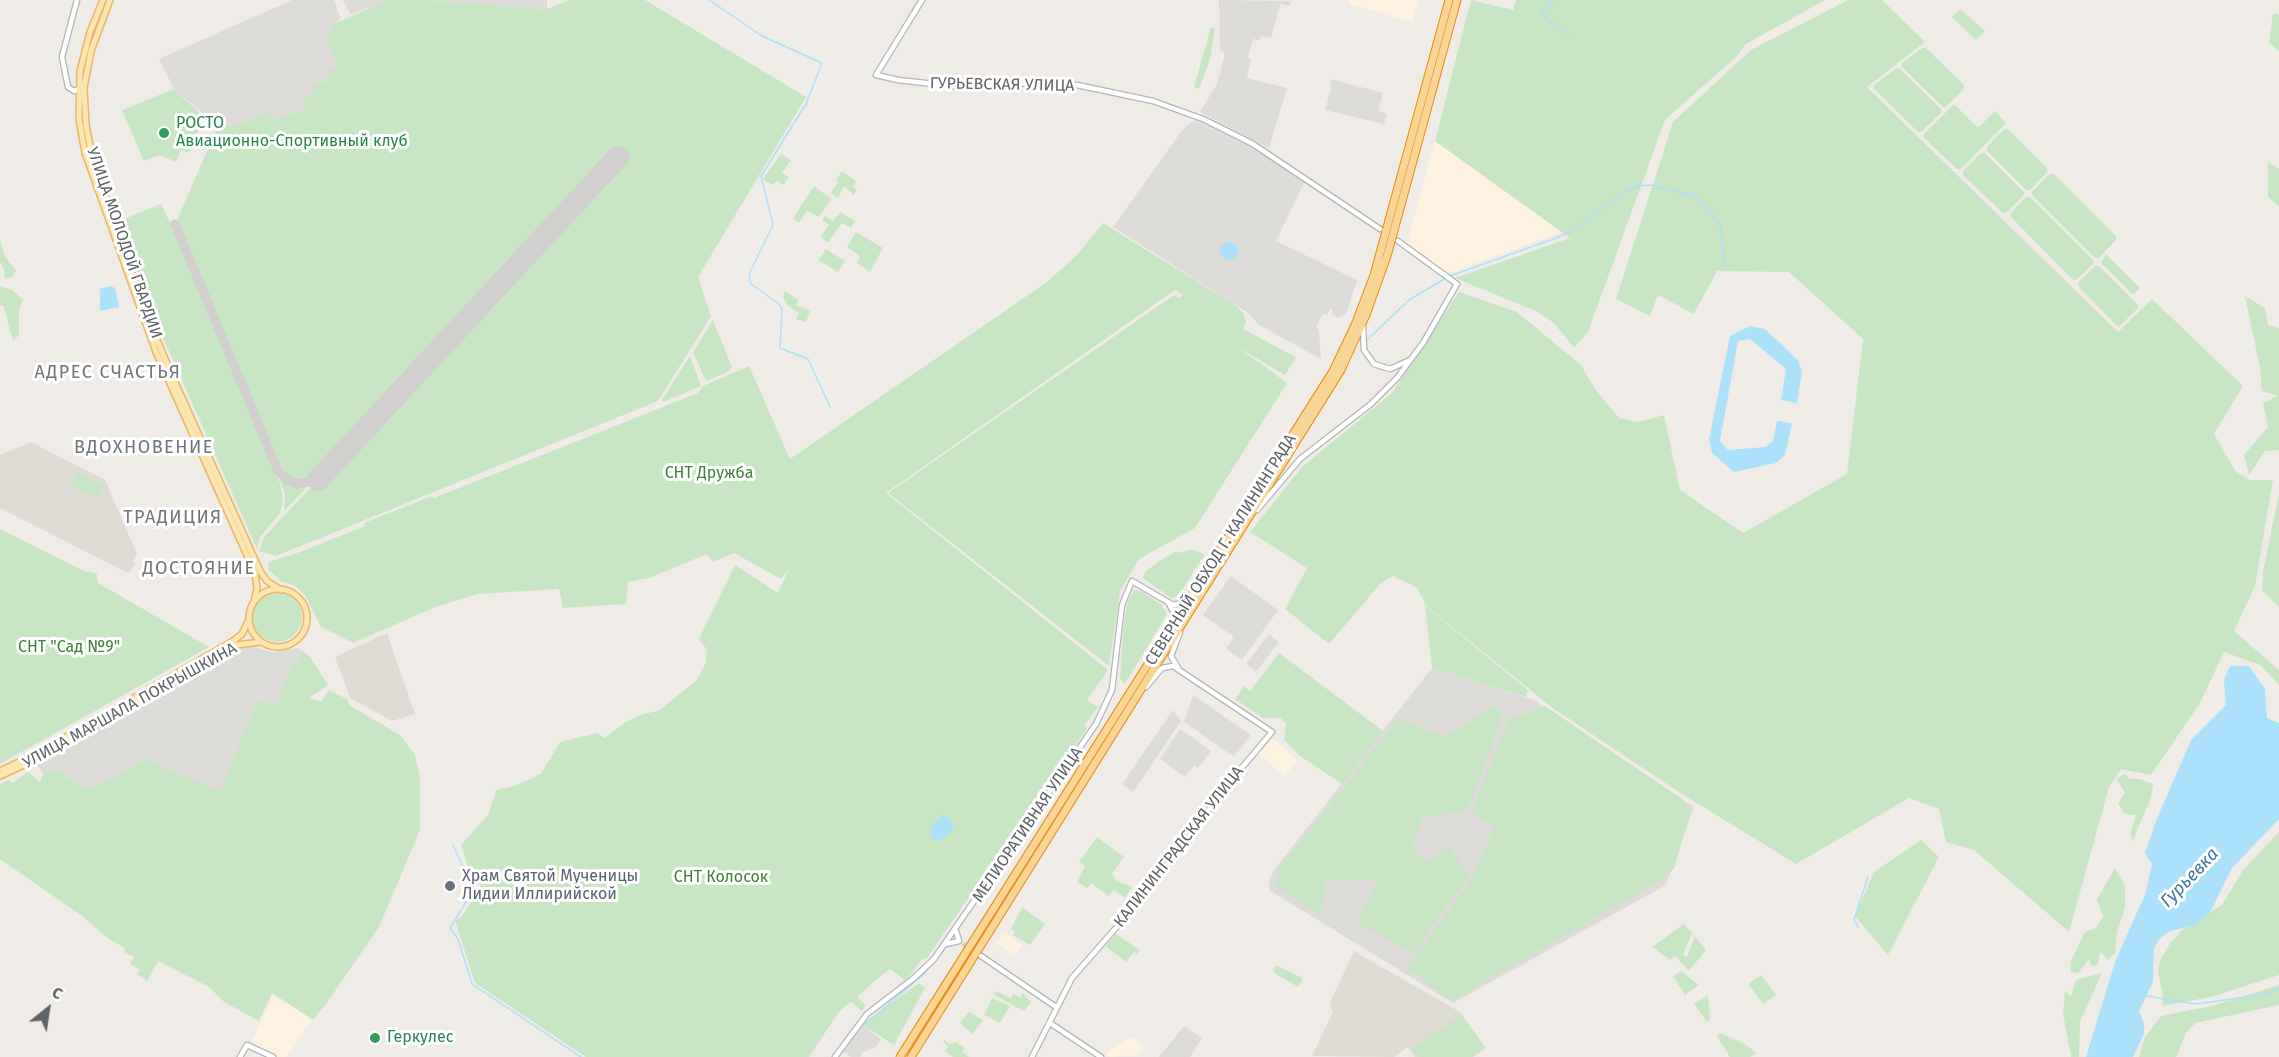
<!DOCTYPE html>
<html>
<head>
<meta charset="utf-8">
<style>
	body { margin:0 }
	#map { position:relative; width:2279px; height:1057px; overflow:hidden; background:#efece7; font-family:"Fira Sans",sans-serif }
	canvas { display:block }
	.north { position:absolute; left:18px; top:979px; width:60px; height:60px; -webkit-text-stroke:4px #fff; paint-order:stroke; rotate:30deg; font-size:16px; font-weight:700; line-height:24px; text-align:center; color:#5e6366 }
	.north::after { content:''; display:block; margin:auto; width:21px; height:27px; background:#5e6366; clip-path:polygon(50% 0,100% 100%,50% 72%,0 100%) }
</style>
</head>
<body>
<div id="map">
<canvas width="2279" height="1057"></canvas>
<div class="north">С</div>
</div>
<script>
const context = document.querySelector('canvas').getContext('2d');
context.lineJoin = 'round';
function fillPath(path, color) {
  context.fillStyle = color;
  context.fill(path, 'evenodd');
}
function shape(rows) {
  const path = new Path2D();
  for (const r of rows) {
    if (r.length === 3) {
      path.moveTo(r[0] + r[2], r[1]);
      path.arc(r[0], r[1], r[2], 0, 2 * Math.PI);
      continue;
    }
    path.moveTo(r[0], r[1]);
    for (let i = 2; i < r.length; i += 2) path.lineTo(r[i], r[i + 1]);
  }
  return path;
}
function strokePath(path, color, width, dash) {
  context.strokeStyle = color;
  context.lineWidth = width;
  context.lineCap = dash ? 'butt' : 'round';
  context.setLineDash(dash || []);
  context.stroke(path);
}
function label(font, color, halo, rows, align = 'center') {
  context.font = font + ' "Fira Sans",sans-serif';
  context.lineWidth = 6;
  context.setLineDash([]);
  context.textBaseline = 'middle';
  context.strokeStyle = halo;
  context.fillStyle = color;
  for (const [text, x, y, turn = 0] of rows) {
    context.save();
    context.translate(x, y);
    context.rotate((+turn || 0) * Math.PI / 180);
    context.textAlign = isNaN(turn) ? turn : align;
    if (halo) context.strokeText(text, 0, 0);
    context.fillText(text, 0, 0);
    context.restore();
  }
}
fillPath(shape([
	[1350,0,1418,0,1412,22,1349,4],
	[1435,141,1562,232,1448,273,1407,243],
	[1272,738,1297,760,1285,776,1259,755],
	[1004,933,1022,945,1014,955,996,943],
	[273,996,313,1018,287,1057,278,1057,251,1044],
	[1132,1037,1143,1047,1137,1055,1110,1057,1106,1054,1114,1047]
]), '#fdf2df');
fillPath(shape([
	[292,0,334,0,341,19,334,24,338,67,306,108,276,121,270,111,233,126,218,126,174,89,159,59],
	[343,0,388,0,351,15],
	[428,0,547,0,547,9],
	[1219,0,1291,1,1290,6,1280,4,1271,38,1261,36,1260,40,1253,39,1248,58,1251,59,1247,78,1287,88,1269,148,1200,112,1217,84,1225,53,1220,51],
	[1331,79,1383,93,1378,111,1387,114,1384,124,1325,110,1332,86,1330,85],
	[1195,120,1268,156,1305,181,1276,241,1357,280,1346,314,1338,318,1331,314,1333,310,1330,309,1327,315,1323,314,1316,326,1319,330,1321,359,1259,325,1248,313,1113,227,1183,129],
	[1231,576,1278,610,1242,660,1226,649,1234,637,1203,615],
	[1269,634,1279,642,1256,672,1246,664],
	[246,645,272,652,297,648,303,651,299,662,294,660,275,706,257,700,220,793,146,759,91,790,53,769,43,774,36,763],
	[1432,668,1534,700,1694,807,1666,885,1453,1003,1269,890,1270,878,1275,869],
	[1193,695,1251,735,1234,757,1184,722],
	[1173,710,1181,721,1133,792,1122,784],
	[1180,729,1211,751,1198,768,1194,765,1185,777,1160,759],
	[862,1024,881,1039,875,1048,863,1052,860,1057,851,1057,842,1050],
	[1184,1026,1202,1038,1190,1057,1159,1057]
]), '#dedcd9');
fillPath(shape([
	[31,442,105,480,137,554,133,561,135,565,128,573,0,508,0,455],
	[387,633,415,714,392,721,350,698,335,657],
	[1354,951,1460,1012,1486,1048,1473,1057,1415,1057,1408,1047,1394,1057,1312,1056,1333,1012,1330,1003]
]), '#dfdcd5');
fillPath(shape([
	[388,0,428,0,547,9,569,0,645,0,806,97,698,277,711,316,658,401,276,556,259,551,264,537,621,158,616,154,318,475,302,483,286,477,280,469,177,220,218,126,233,126,270,111,276,120,306,108,303,100,315,94,312,86,329,80,326,72,338,67,327,40,334,24],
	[1471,0,1513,10,1516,0,1825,0,1746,44,1737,56,1665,120,1588,332,1574,348,1554,323,1536,311,1455,278,1570,238,1435,141],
	[1848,0,1882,0,1925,42,1867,87,2118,332,2152,299,2243,386,2214,434,2236,472,2250,480,2273,480,2255,586,2234,631,2279,670,2279,685,2260,665,2224,652,2200,703,2151,775,2121,769,2109,787,2069,932,1974,850,1946,842,1939,809,1909,798,1796,864,1679,792,1554,709,1427,607,1417,588,1393,576,1381,583,1329,644,1285,609,1307,568,1250,532,1302,467,1392,393,1459,292,1517,312,1581,365,1595,389,1619,418,1638,422,1664,415,1680,490,1743,533,1847,474,1863,339,1789,272,1717,271,1694,314,1658,295,1650,316,1616,299,1673,122,1751,50],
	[1960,9,1985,31,1976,40,1952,17],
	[2273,13,2279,15,2279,51,2269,43],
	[1211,27,1215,28,1210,60,1199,89,1194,87],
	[1922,48,1926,48,1964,85,1964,89,1946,107,1943,107,1902,67,1902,63],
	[1895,69,1900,69,1941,109,1941,113,1921,132,1918,132,1874,89,1874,85],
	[174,89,204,117,189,153,181,150,176,162,160,155,144,161,122,110],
	[1954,104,1978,128,1995,111,2006,123,1961,169,1957,169,1924,138,1924,134],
	[2004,129,2008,129,2047,168,2047,172,2030,190,2026,190,1987,151,1987,147],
	[1981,153,1985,153,2024,192,2024,195,2006,213,2003,213,1963,175,1963,171],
	[781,154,791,160,782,173,789,177,784,185,777,181,772,185,763,179],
	[2268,162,2279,169,2279,206,2268,197],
	[842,171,856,181,853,187,857,189,854,195,844,186,838,198,831,193,838,182,836,180],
	[2049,174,2054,174,2116,236,2116,240,2099,258,2095,258,2032,195,2032,192],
	[814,186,831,199,819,217,807,211,799,223,793,218],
	[2026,197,2030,197,2093,260,2093,264,2076,280,2073,280,2011,217,2011,213],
	[161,204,192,269,280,483,283,500,280,513,260,537,257,549,144,295,119,221],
	[840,212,855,221,851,228,842,223,828,243,820,237,829,225,822,220,825,216,833,221],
	[1103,223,1235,305,1244,314,1246,322,1243,329,1296,357,1285,375,1239,348,1287,383,1195,528,1139,559,1120,591,1109,666,888,493,1174,295,1179,298,1183,295,1175,290,886,493,1108,670,1087,700,1098,707,1084,726,1087,729,1070,754,1064,751,1066,756,927,958,922,959,906,981,890,969,877,979,857,997,866,1005,862,1011,852,1002,848,1004,838,1013,809,1057,586,1057,475,983,455,920,461,918,479,890,481,883,470,872,461,845,488,815,496,790,514,786,541,774,560,742,597,733,605,738,624,723,643,714,658,711,697,680,706,662,707,650,699,639,735,565,778,593,789,569,781,579,734,553,713,562,707,554,649,578,628,582,626,604,563,608,559,589,477,594,433,608,353,643,321,627,305,595,294,585,282,582,268,569,269,562,300,552,365,526,364,523,432,496,434,498,698,393,703,386,749,366,790,459,1047,282,1077,255],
	[856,232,883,248,870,272,857,263,860,256,847,247],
	[0,239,4,255,16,271,12,277,5,279,4,268,0,263],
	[826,249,845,261,838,272,818,260],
	[2106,254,2140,288,2133,295,2101,263],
	[2095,266,2099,266,2138,305,2138,308,2120,326,2117,326,2078,286,2078,283],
	[0,286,12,290,23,300,19,310,19,335,13,341,3,305,0,305],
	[785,291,798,300,796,305,810,311,806,322,796,319,799,313,788,306,783,297],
	[2245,296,2265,308,2268,325,2279,328,2279,450,2265,451,2249,475,2244,455,2268,427,2263,403,2278,396,2262,391,2260,368],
	[713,320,732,367,728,372,706,381,693,352],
	[690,356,701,386,663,402,662,400],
	[78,473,104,487,98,499,71,486],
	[279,476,292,485,308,486,284,511,285,495],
	[2279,493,2279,607,2262,590,2263,572],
	[0,529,84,571,97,574,98,583,209,647,0,764],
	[1191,549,1205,554,1178,596,1171,598,1143,578,1145,572,1159,561,1177,551,1180,553],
	[1134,590,1141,591,1162,605,1167,614,1125,684,1120,679,1123,634,1127,604],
	[277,617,25],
	[1425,606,1528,690,1526,697,1432,668],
	[303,651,310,657,328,685,309,698,321,702,329,690,347,699,349,705,400,735,415,755,420,777,420,830,379,927,326,1004,313,1020,272,993,259,1021,224,1002,209,987,158,961,147,981,137,974,140,969,130,964,134,957,124,952,125,948,110,940,82,916,0,859,0,784,9,780,12,783,28,772,40,782,43,774,53,769,91,790,146,759,220,792,257,700,275,706,294,660,299,662],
	[1279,653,1383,731,1342,784,1300,756,1284,740,1286,723,1280,718,1263,718,1235,699,1244,686,1250,691],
	[1495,706,1503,714,1468,810,1421,819,1412,849,1427,863,1449,846,1469,876,1413,952,1356,922,1380,879,1327,880,1320,916,1275,885,1281,866,1399,718,1444,737],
	[1545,706,1683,800,1691,810,1674,869,1653,884,1452,1001,1407,968,1473,877,1494,827,1472,812,1508,720],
	[2125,774,2130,779,2140,779,2153,784,2151,798,2132,842,2131,831,2136,815,2125,814,2118,803,2125,793,2117,779],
	[2279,832,2279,975,2211,997,2162,1006,2163,995,2158,971,2160,961,2169,945,2182,930,2222,905,2243,870],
	[1097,837,1124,857,1112,874,1117,881,1132,887,1125,898,1114,890,1108,896,1091,883,1087,888,1077,882,1085,866,1079,862],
	[1921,840,1939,857,1888,955,1855,916,1874,872],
	[2115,868,2125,886,2125,908,2117,932,2115,953,2108,960,2100,951,2098,965,2091,966,2089,959,2078,973,2070,972,2071,961,2085,932,2096,928,2103,916,2097,899],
	[1022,907,1045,924,1030,945,1013,935,1015,932,1011,929],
	[1684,924,1692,933,1683,955,1687,957,1695,936,1706,950,1689,971,1675,956,1670,960,1652,947],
	[1116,934,1140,950,1137,954,1134,952,1126,962,1106,946],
	[1275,965,1303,978,1298,987,1276,974,1273,970],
	[1681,971,1699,985,1685,995,1673,976],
	[2102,973,2080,1022,2079,1057,2071,1057,2063,1013,2065,990,2071,997,2076,980],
	[1761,975,1776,995,1763,1004,1748,984],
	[919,983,925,988,894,1045,862,1024],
	[2279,985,2279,1005,2195,1023,2186,1033,2176,1057,2139,1057,2145,1037,2161,1016,2212,1006],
	[996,991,1011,998,1014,994,1020,998,1023,993,1031,1002,1024,1011,994,995],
	[1708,995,1710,1019,1707,1022,1694,1004],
	[992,998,1010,1006,1000,1023,985,1015,983,1017],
	[969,1012,983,1020,973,1034,960,1023],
	[1462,1015,1485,1048,1472,1057,1418,1057,1412,1049],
	[1720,1033,1743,1043,1757,1053,1750,1057,1730,1057,1716,1035],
	[944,1040,949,1043,948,1045,956,1042,965,1048,962,1052,969,1057,953,1057,945,1051,948,1046,943,1042]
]), '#c8e6c4');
fillPath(shape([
	[1229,251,9],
	[110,286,115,288,119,307,100,311,100,289],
	[1750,326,1765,329,1798,360,1802,371,1797,403,1781,400,1786,369,1750,339,1738,341,1720,441,1728,450,1765,447,1773,441,1777,421,1792,423,1785,455,1776,463,1734,472,1712,453,1709,439,1730,336],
	[2230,666,2249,666,2265,689,2267,718,2279,723,2279,819,2232,868,2210,913,2195,925,2170,931,2160,938,2154,948,2153,982,2139,1011,2144,1024,2144,1034,2133,1057,2086,1057,2115,962,2146,892,2152,864,2145,853,2156,821,2191,740,2226,705,2224,680],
	[943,814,951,820,953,829,943,839,935,841,930,835,932,826]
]), '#abe1fb');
strokePath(shape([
	[709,0,762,36,822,63,806,104,761,176,773,225,749,274,751,284,779,304,782,309,780,348,808,359,830,407],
	[1554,0,1541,14,1569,35],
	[1450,276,1556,238,1570,232,1624,192,1639,186,1650,185,1695,196,1720,224,1725,267],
	[1368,339,1409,300,1446,278],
	[453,845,467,876,477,884,450,928,458,939,472,984,581,1057],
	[1858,927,1854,920,1868,877],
	[2147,996,2196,1004,2268,994,2279,988],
	[865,1024,923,975,944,950]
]), '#abe1fb', 1.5);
strokePath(shape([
	[175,224,278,471,287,480,298,484,318,480]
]), '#d1d0ce', 9);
strokePath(shape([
	[318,480,618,157]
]), '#d1d0ce', 22);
strokePath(shape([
	[963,944,978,954]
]), '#cbcac7', 4.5, [4.5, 2]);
const secondary = shape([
	[77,0,62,57,68,87,74,91,81,89],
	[922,0,876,75,898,80,961,87,1033,83,1077,85,1153,101,1203,119,1253,144,1380,229],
	[1363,326,1364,350,1374,364,1390,369,1410,360],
	[1257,510,1300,459,1371,404,1397,378,1423,343,1457,284,1398,241],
	[1169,604,1174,613,1174,621],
	[1178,668,1171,656,1180,632],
	[946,944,959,941,956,931],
	[981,956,1056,1007],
	[1050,1023,1101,1057],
	[240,1057,247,1045,273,1057],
	[835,1057,867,1014,914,978,934,959,1096,724,1112,690,1122,605,1132,581,1173,605,1185,602],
	[1032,1057,1072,978,1136,905,1234,777,1272,732,1173,666,1162,668,1146,687]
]);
const primary = shape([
	[103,0,90,32,80,71,79,119,85,153,156,352,255,573,257,588,254,602],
	[110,0,91,51,84,88,86,125,92,156,145,311,170,371,260,571,267,581,281,590],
	[278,618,29],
	[0,771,38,753,233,641,242,634,249,619],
	[0,776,41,757,236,645,261,642]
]);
const highway = shape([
	[900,1057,1333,371,1355,325,1374,275,1449,0],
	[911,1057,1341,370,1366,315,1387,256,1457,0]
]);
strokePath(secondary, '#b3b7ba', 7);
strokePath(primary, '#ecb664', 8);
strokePath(highway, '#ec8b0a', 9);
strokePath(secondary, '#fff', 4.5);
strokePath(primary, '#fbe6b0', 5);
strokePath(highway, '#f8d495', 7);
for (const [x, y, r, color] of [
	[164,133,6,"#2e9e5b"],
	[450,886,6,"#6b7280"],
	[375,1038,6,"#2e9e5b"]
]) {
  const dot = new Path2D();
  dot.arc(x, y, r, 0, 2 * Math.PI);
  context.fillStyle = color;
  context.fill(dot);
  strokePath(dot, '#fff', 2);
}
label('16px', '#5e6366', '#fff', [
	["ГУРЬЕВСКАЯ УЛИЦА",1002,85,1],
	["УЛИЦА МОЛОДОЙ ГВАРДИИ",124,243,71],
	["СЕВЕРНЫЙ ОБХОД Г. КАЛИНИНГРАДА",1221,550,-58],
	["УЛИЦА МАРШАЛА ПОКРЫШКИНА",130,706,-29],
	["МЕЛИОРАТИВНАЯ УЛИЦА",1028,825,-56],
	["КАЛИНИНГРАДСКАЯ УЛИЦА",1179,847,-52]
]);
label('16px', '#27864d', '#fff', [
	["РОСТО",176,124],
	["Авиационно-Спортивный клуб",176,142],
	["Геркулес",387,1038]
], 'left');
label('16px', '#3e8239', '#fff', [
	["СНТ Дружба",709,474],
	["СНТ \"Сад №9\"",69,648],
	["СНТ Колосок",721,878]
]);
label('16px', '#5b616d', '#fff', [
	["Храм Святой Мученицы",462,877],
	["Лидии Иллирийской",462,895]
], 'left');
context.letterSpacing = '1.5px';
label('18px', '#6f7578', '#fff', [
	["АДРЕС СЧАСТЬЯ",108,373],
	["ВДОХНОВЕНИЕ",144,448],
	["ТРАДИЦИЯ",173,518],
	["ДОСТОЯНИЕ",199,569]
]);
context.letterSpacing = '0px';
label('italic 18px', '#41789c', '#fff', [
	["Гурьевка",2190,878,-46]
]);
</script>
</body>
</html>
